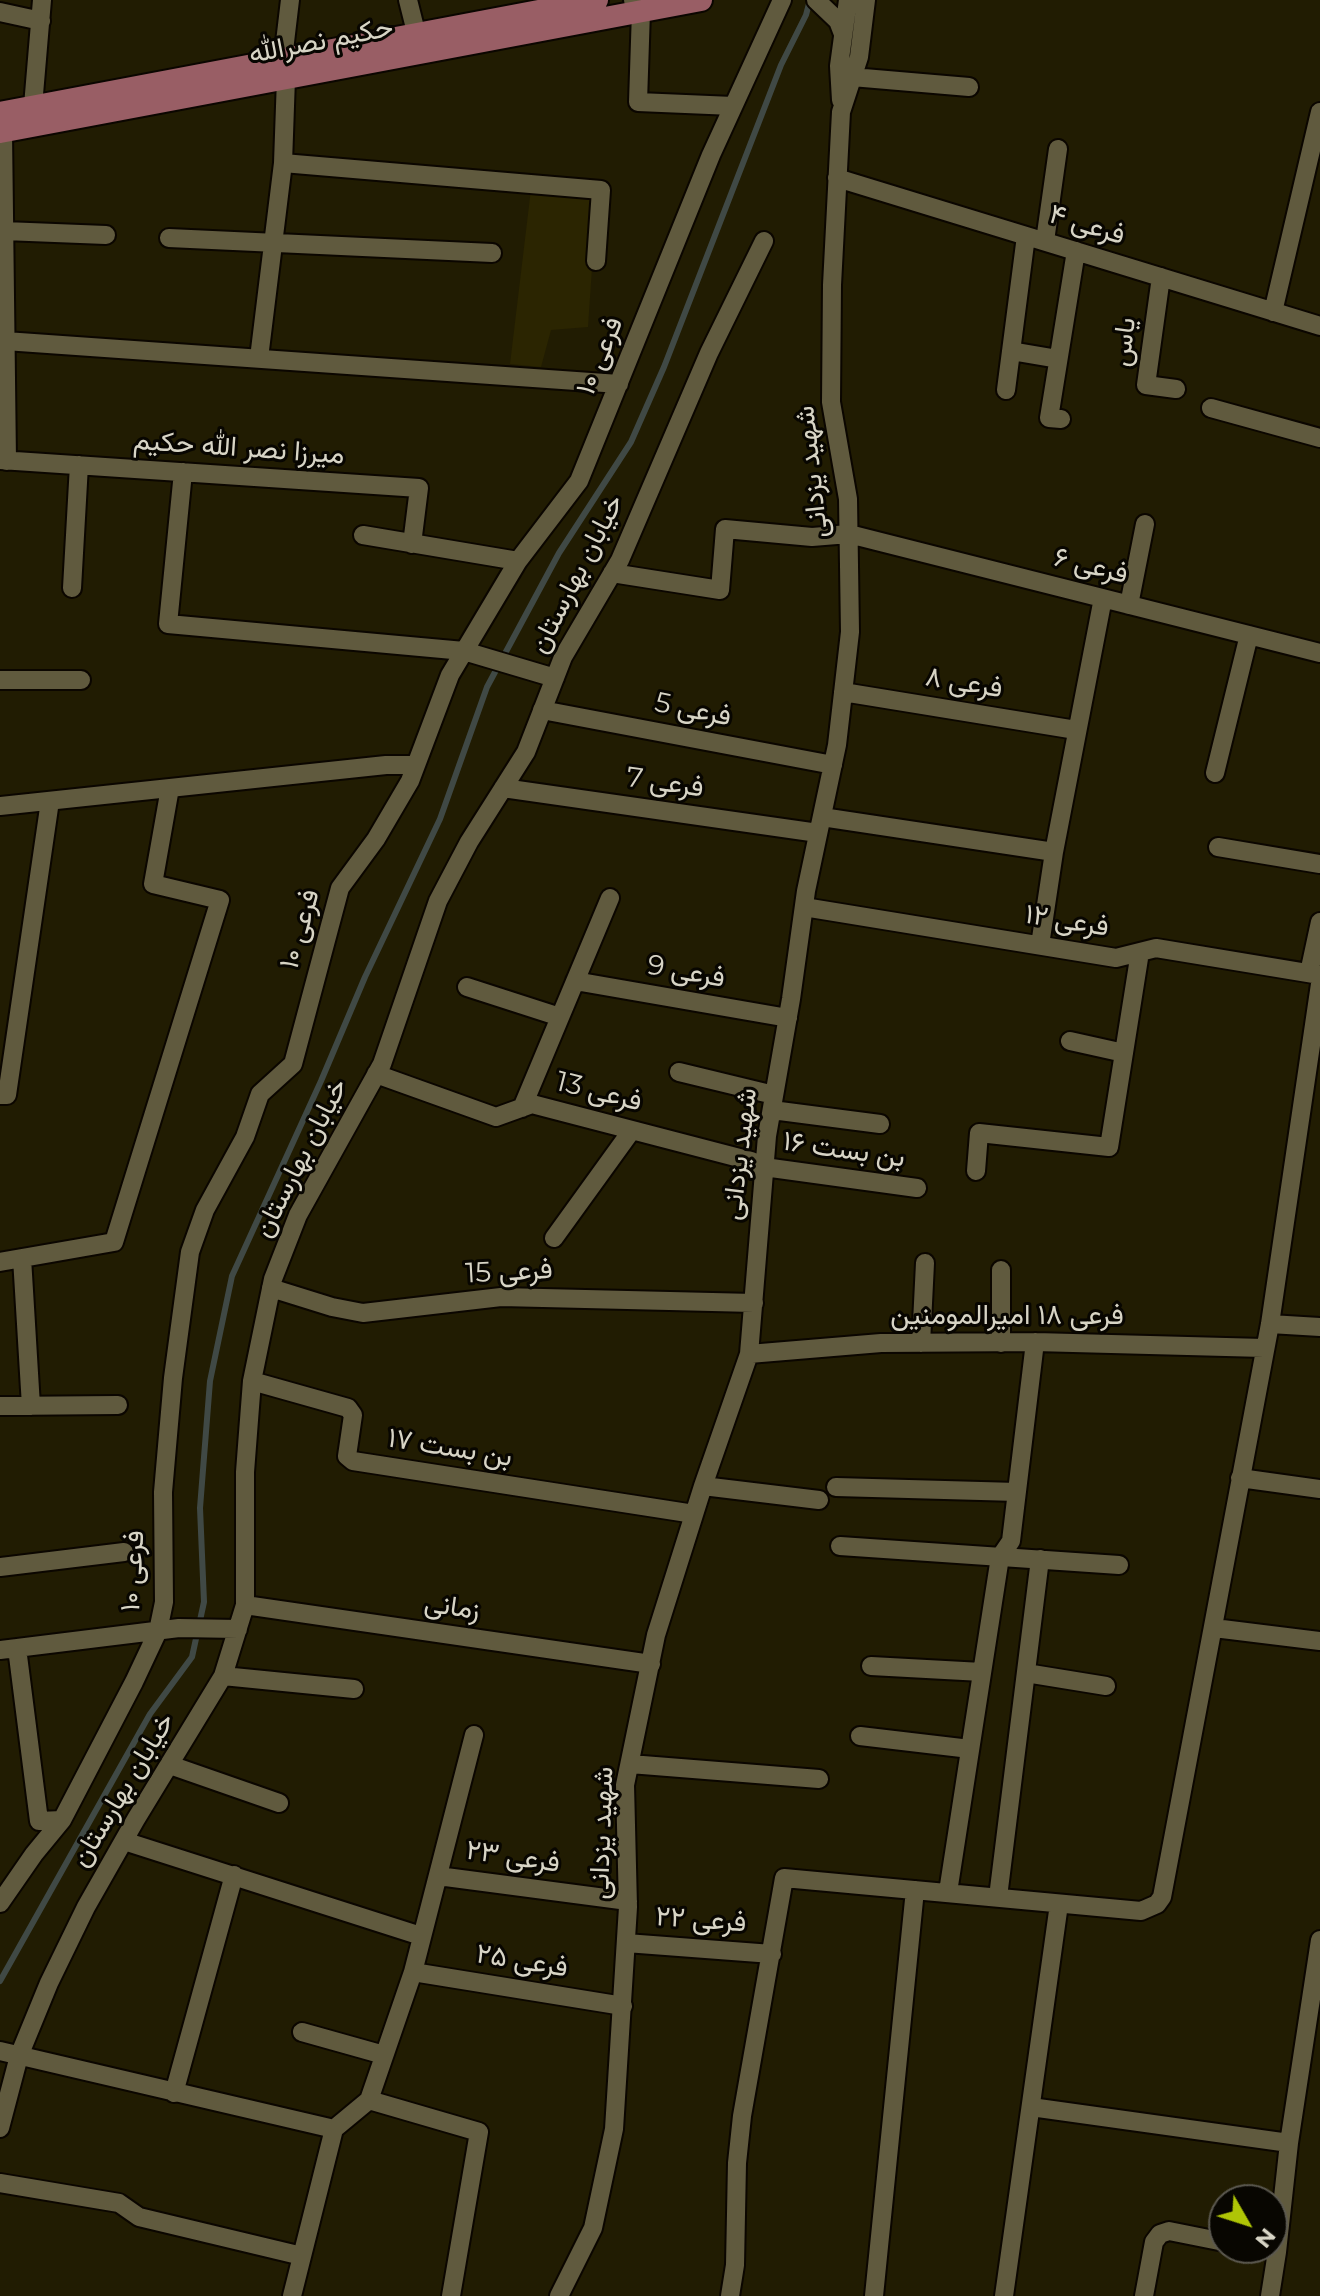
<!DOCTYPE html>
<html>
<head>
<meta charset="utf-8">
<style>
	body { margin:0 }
	#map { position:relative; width:1320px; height:2296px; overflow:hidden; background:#211c02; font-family:Montserrat,sans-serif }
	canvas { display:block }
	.north { position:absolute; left:1208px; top:2184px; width:80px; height:80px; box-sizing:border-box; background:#080601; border:2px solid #5b584f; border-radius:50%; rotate:129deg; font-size:22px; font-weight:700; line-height:32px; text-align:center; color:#d7d4c5 }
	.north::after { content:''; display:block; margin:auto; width:28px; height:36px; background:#afc506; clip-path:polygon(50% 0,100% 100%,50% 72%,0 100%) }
</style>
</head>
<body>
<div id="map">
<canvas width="1320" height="2296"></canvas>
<div class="north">N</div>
</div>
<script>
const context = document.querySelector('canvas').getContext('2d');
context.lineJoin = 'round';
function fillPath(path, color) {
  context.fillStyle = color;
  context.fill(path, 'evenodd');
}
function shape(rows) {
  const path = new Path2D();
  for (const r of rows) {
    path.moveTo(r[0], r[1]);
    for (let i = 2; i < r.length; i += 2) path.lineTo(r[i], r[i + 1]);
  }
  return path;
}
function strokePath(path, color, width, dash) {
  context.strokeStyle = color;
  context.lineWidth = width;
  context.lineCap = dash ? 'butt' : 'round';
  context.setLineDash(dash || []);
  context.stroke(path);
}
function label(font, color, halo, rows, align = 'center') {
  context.font = font + ' Montserrat,Vazirmatn,sans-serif';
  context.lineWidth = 6;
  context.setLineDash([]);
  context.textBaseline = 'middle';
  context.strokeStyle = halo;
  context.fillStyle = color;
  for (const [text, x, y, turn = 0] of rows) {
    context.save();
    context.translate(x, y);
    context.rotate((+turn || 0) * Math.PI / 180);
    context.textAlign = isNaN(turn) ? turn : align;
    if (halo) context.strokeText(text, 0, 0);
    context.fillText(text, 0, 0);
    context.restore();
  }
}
fillPath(shape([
	[531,189,597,195,588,327,551,330,541,367,510,364]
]), '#2b2501');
strokePath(shape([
	[0,1981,150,1714,192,1657,204,1602,200,1508,210,1381,232,1276,321,1081,365,977,440,819,487,687,559,553,631,442,664,367,781,65,806,15,810,0]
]), '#404945', 6);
const minor = shape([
	[408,0,420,48],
	[633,0,641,11,638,102,733,106],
	[816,0,838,21,843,34],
	[0,12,41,21],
	[852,77,969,87],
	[841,100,839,66,848,0],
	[33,106,42,0],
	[3,132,7,461],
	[283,163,601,190,596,261],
	[837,178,1320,326],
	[4,231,106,235],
	[169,238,492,253],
	[1045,241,1058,149],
	[1161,277,1146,385,1176,389],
	[1273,312,1320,112],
	[5,341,619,384],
	[1011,351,1058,359],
	[259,358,283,163,286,78,283,59,290,0],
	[1006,390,1026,236],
	[1211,408,1320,438],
	[1061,419,1049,418,1076,251],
	[0,460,419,488,412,544],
	[183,472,168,624,464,651,555,678],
	[363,535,518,561],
	[612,573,720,590,725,529,812,537,849,534,1320,653],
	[72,588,79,465],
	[1129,605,1145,524],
	[0,680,81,680],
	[843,692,1076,730],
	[542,710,833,765],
	[1215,773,1249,635],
	[503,788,818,833],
	[0,806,386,765,416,765],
	[822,817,1054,852],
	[1218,847,1320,864],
	[804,907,1116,958,1156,948,1320,975],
	[1040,945,1054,852,1103,598],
	[1309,973,1320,922],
	[575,981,788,1018],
	[467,987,560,1017],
	[1070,1041,1124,1053],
	[679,1072,774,1095],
	[376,1074,496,1117,532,1104,751,1161,764,1167,917,1188],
	[0,1095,7,1095,50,801],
	[522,1108,610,898],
	[772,1110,880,1124],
	[976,1171,979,1133,1109,1147,1140,952],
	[554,1238,632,1130],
	[22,1258,31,1406],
	[0,1262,114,1242,220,900,153,884,170,788],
	[271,1288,332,1307,363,1313,501,1297,754,1303],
	[1270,1324,1320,1327],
	[921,1343,925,1263],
	[1001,1343,1001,1270],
	[749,1354,881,1343,1035,1342,1264,1348],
	[252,1381,348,1408,353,1415,347,1456,353,1461,694,1514],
	[0,1406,118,1405],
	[1240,1478,1320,1489],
	[703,1486,819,1500],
	[836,1487,1017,1492],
	[840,1546,1119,1565],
	[0,1567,124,1552],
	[245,1605,651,1664],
	[1214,1628,1320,1641],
	[17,1648,39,1821,62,1820],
	[0,1650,179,1628,238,1629],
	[871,1666,982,1672],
	[1026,1673,1106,1686],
	[223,1676,354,1689],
	[860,1736,970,1749],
	[630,1764,819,1779],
	[170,1765,279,1803],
	[124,1841,421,1936],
	[438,1876,628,1901],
	[948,1892,1000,1557,1011,1541,1035,1342],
	[998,1897,1040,1559],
	[0,1903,34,1854,62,1820,134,1682,158,1631,164,1602,163,1492,173,1378,190,1252,205,1210,245,1137,260,1094,293,1064,340,888,376,839,410,781,450,675,518,561,579,481,711,155,782,0],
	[626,1943,772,1954],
	[413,1972,623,2006],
	[302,2032,384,2055],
	[0,2051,334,2129,369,2100,479,2132,451,2296],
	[174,2093,234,1875],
	[369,2100,413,1972,474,1735],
	[1031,2107,1289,2143],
	[0,2128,19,2056,49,1983,86,1907,136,1819,223,1676,245,1605,245,1472,252,1381,273,1279,298,1215,382,1064,438,901,469,842,526,752,563,657,620,560,709,353,764,241],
	[0,2183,119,2203,139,2217,302,2256],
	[1258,2248,1277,2252,1289,2143,1320,1940],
	[292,2296,334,2129],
	[559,2296,593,2228,614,2129,628,1907,625,1785,656,1635,703,1486,749,1354,767,1136,791,999,806,891,837,745,850,632,848,499,831,402,832,285,841,112,859,57,866,0],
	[730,2296,735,2265,737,2163,742,2116,784,1878,1141,1911,1157,1904,1162,1897,1270,1324,1320,984],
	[874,2296,915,1890],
	[1004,2296,1059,1904],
	[1144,2296,1154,2242,1160,2234,1169,2231,1224,2242],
	[1270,2296,1277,2252]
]);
const major = shape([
	[0,113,597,0],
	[0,132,701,0]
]);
strokePath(minor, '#0b0600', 22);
strokePath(major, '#0b0600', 26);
strokePath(minor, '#605a3e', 18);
strokePath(major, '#995e65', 22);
label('28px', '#d7d4c5', '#080601', [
	["حکیم نصرالله",321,41,-11],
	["فرعی ۴",1087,225,17],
	["یاس",1124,342,-83],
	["فرعی ۱۰",600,356,-68],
	["میرزا نصر الله حکیم",239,448,4],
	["شهید یزدانی",812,472,-96],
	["فرعی ۶",1091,566,14],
	["خیابان بهارستان",577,574,-63],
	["فرعی ۸",964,683,9],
	["فرعی 5",693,710,11],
	["فرعی 7",665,783,8],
	["فرعی ۱۲",1067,921,9],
	["فرعی ۱۰",300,929,-74],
	["فرعی 9",686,972,10],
	["فرعی 13",599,1092,14],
	["بن بست ۱۶",844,1150,8],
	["شهید یزدانی",740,1154,-83],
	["خیابان بهارستان",301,1158,-63],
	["فرعی 15",509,1272,-3],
	["فرعی ۱۸ امیرالمومنین",1007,1316],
	["بن بست ۱۷",450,1448,9],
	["فرعی ۱۰",133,1571,-87],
	["زمانی",452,1607,8],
	["خیابان بهارستان",123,1790,-59],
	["شهید یزدانی",602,1833,-88],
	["فرعی ۲۳",513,1857,8],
	["فرعی ۲۲",701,1920,4],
	["فرعی ۲۵",522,1961,9]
]);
</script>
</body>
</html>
